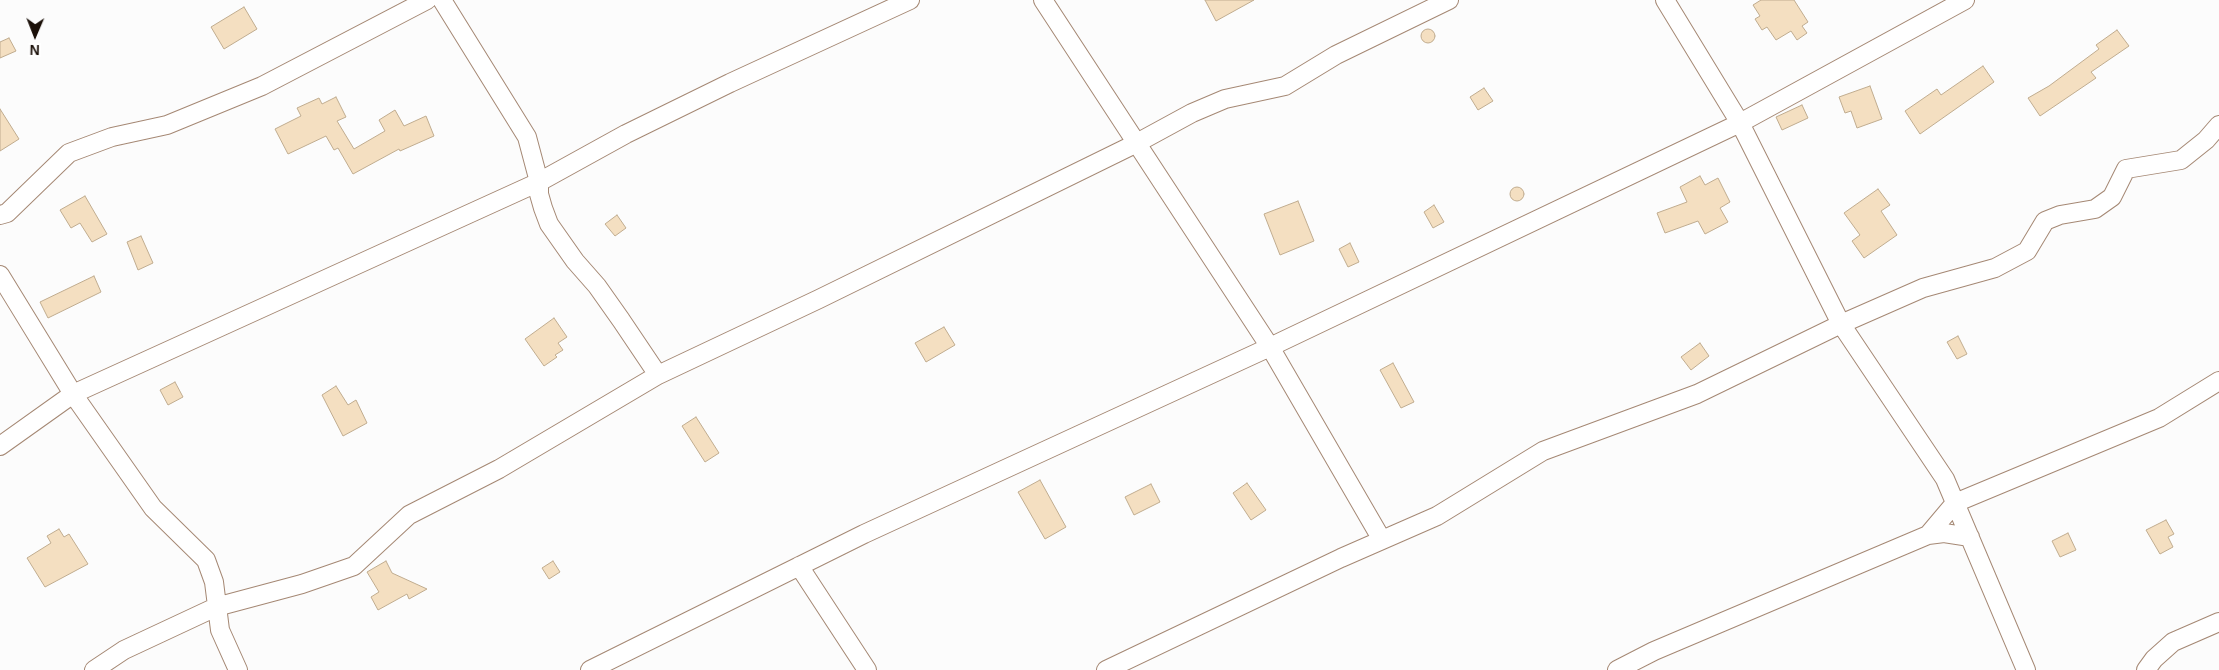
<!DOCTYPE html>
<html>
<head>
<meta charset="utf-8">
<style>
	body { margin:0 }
	#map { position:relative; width:2219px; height:670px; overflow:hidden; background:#fcfcfc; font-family:Helvetica,sans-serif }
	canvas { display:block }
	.north { position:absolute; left:10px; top:10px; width:50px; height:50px; -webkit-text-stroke:4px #fff; paint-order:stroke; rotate:181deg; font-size:14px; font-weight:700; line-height:20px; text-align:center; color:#1b1009 }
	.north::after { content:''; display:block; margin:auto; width:18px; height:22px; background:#1b1009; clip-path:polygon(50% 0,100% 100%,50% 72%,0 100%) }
</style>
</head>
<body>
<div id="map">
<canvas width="2219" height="670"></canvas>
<div class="north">N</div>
</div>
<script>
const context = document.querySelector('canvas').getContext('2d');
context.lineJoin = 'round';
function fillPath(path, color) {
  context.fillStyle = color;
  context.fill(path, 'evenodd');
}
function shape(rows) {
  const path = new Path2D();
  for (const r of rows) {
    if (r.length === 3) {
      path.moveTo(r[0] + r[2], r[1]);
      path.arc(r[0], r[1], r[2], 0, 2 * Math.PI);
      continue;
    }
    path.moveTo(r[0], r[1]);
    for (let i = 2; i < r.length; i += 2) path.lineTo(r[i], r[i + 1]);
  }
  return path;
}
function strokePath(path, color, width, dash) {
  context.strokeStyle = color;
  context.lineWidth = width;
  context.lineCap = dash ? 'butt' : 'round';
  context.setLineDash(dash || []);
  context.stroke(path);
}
const building = shape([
	[1205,0,1254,0,1216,21,1205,0],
	[1761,0,1794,0,1808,22,1802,26,1807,33,1797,40,1791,31,1776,40,1767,27,1762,30,1755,19,1760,16,1753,5,1761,0],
	[244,7,257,29,224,49,211,27,244,7],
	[1428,36,7],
	[2117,30,2129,46,2091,72,2096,78,2040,116,2028,98,2049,86,2099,49,2096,45,2117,30],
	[9,38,16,51,0,58,0,42,9,38],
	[1983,66,1994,82,1920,134,1905,111,1937,89,1941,95,1983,66],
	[1870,86,1882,119,1857,128,1851,111,1845,113,1839,97,1870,86],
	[1484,88,1493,101,1478,110,1470,97,1484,88],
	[336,97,346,117,337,121,354,149,385,131,379,120,395,110,404,126,426,116,434,136,400,151,399,149,353,174,338,148,334,150,326,136,288,154,275,129,301,116,297,108,319,98,322,104,336,97],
	[1802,105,1808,118,1782,130,1776,117,1802,105],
	[0,109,19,139,0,151,0,109],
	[1700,176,1705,185,1718,178,1730,202,1720,208,1728,222,1705,234,1698,221,1665,233,1657,213,1687,202,1680,187,1700,176],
	[1517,194,7],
	[1878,189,1890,205,1881,211,1897,235,1864,258,1852,241,1860,235,1844,213,1878,189],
	[85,196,107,234,92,242,80,223,71,228,60,210,85,196],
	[1298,201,1314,241,1280,255,1264,214,1298,201],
	[1434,205,1444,222,1433,228,1424,212,1434,205],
	[617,215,626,228,615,236,605,224,617,215],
	[141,236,153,263,138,270,127,242,141,236],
	[1350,243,1359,262,1348,267,1339,249,1350,243],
	[94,276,101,292,48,318,40,302,94,276],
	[554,318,567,337,558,343,563,350,555,355,557,357,544,366,525,339,554,318],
	[944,327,955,345,926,362,915,343,944,327],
	[1958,336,1967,354,1957,359,1947,342,1958,336],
	[1700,343,1709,356,1691,370,1681,357,1700,343],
	[1393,363,1414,402,1401,408,1380,370,1393,363],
	[175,382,183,397,168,405,160,390,175,382],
	[336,386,348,405,356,400,367,423,343,436,322,395,336,386],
	[696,417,719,453,705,462,682,426,696,417],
	[1040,480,1066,527,1045,539,1018,492,1040,480],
	[1247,483,1266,510,1251,520,1233,493,1247,483],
	[1151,484,1160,502,1134,515,1125,497,1151,484],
	[2166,520,2174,534,2168,537,2173,547,2160,554,2146,530,2166,520],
	[59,529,64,537,69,534,88,564,45,587,27,558,51,543,47,536,59,529],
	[2068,533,2076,550,2060,557,2052,541,2068,533],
	[386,561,392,573,427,589,409,599,407,594,378,610,371,597,379,592,367,572,386,561],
	[553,561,560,572,549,579,542,568,553,561]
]);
fillPath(building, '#f4dfc1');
strokePath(building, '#c0ac8f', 1);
const street = shape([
	[442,0,527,137,539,182,539,194,543,208,549,224,575,261,597,286,621,320,658,375],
	[1043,0,1270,347,1382,540],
	[1665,0,1740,123,1841,324,1945,479,2026,670],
	[0,215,7,213,69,153,112,137,167,125,262,86,427,0],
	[0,275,73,394,153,508,206,560,214,582,220,630,238,670],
	[0,446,73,394,539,182,626,134,730,83,910,0],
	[1928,535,1955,503,2159,418,2219,381],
	[799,566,867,670],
	[94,670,124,650,216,607,302,584,354,566,409,515,499,469,658,375,819,299,1135,144,1192,113,1225,99,1285,86,1336,55,1449,0],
	[590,670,864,534,1270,347,1740,123,1965,0],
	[1106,670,1341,558,1437,516,1543,451,1697,394,1841,324,1923,288,1995,268,2027,251,2045,221,2060,215,2095,209,2112,197,2126,169,2181,160,2206,140,2219,125],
	[1617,670,1654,651,1928,535,1944,533,1970,537],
	[2146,670,2154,659,2173,642,2219,622]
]);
strokePath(street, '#a58874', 20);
strokePath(street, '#fff', 18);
</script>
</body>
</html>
